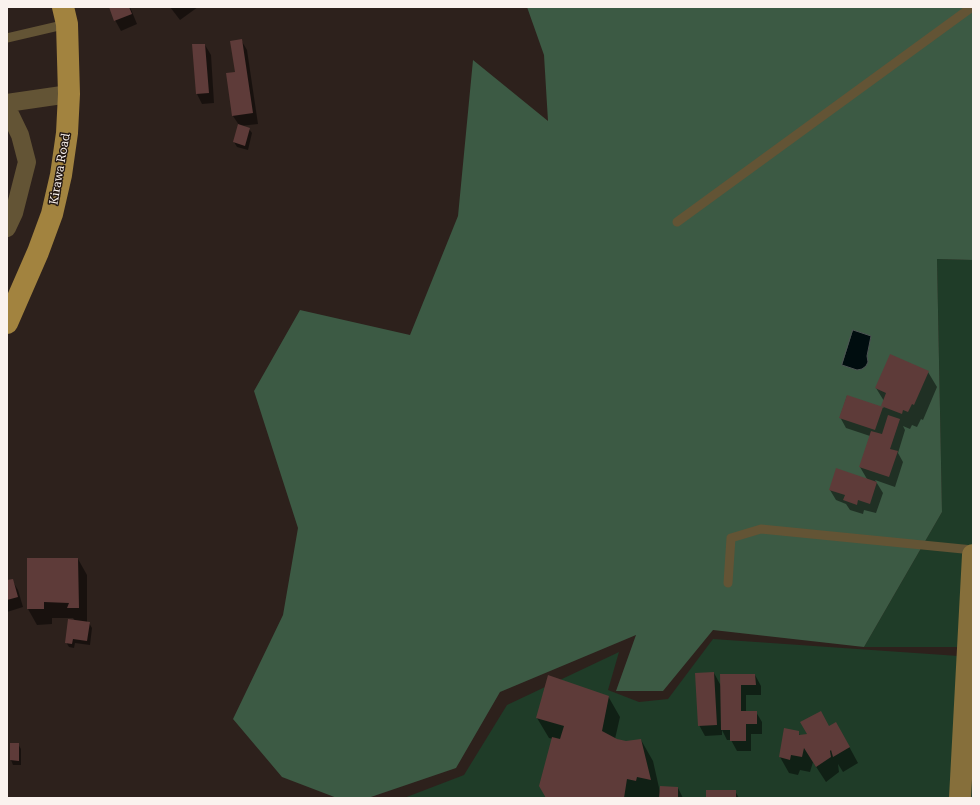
<!DOCTYPE html>
<style>
body{margin:0}
#map{position:relative;width:980px;height:805px;overflow:hidden;background:#2d211c;font-family:"Roboto Serif",serif}
canvas{display:block}
.frame{position:absolute;inset:0;border:8px solid #faf2ee;pointer-events:none}
</style>
<div id="map">
<canvas width="980" height="805"></canvas>
<div class="frame"></div>
</div>
<script>
const ctx = document.querySelector('canvas').getContext('2d');
ctx.lineJoin = 'round';
function paint(path, color) { ctx.fillStyle = color; ctx.fill(path, 'evenodd'); }
function strokePath(path, color, width, dash) { ctx.strokeStyle = color; ctx.lineWidth = width; ctx.lineCap = dash ? 'butt' : 'round'; ctx.setLineDash(dash || []); ctx.stroke(path); }
function write(font, color, halo, rows, align = 'center') {
  ctx.font = font + ' "Roboto Serif",serif'; ctx.lineWidth = 3; ctx.setLineDash([]); ctx.textBaseline = 'middle'; ctx.strokeStyle = halo; ctx.fillStyle = color; for (const [text, x, y, turn = 0] of rows) {
    ctx.save(); ctx.translate(x, y); ctx.rotate((+turn || 0) * Math.PI / 180); ctx.textAlign = isNaN(turn) ? turn : align; if (halo) ctx.strokeText(text, 0, 0); ctx.fillText(text, 0, 0); ctx.restore();
  }
}
const green = new Path2D(`
 M937,259L973,260V647H864L942,512Z
 M713,639L973,657V798H404L464,775L507,705L619,652L608,690L639,702L668,699Z`);
const forest = new Path2D(`
 M527,7H973V260L937,259L942,512L864,647L713,630L663,691H616L636,635L500,692L456,768L368,798H337L282,777L233,719L283,615L298,528L254,391L300,310L410,335L458,216L473,60L548,121L544,55Z`);
const water = new Path2D(`
 M853,330L871,336L867,356L868,362L866,366L862,369L857,370L842,365Z`);
const shadow = new Path2D(`
 M110,7H130L137,24L121,31L115,20Z
 M170,7H198L180,20Z
 M241,40L247,50L258,124L240,126L249,129L252,133L248,150L237,147L234,142L239,125L233,116L227,74L236,73Z
 M205,45L211,55L214,103L202,104L197,94Z
 M928,372L937,387L923,420L921,419L917,427L912,425L910,429L903,426L905,430L898,453L903,462L895,487L875,480L883,493L876,513L864,510L863,514L850,510L846,504L836,500L830,490L867,479L860,467L870,436L846,428L840,417L847,396L884,408L882,405L884,401L876,388Z
 M28,559H78L87,575V623H89L92,628L90,645L75,643L74,648L69,647L66,642L75,621L73,618H52V624L37,625L28,609Z
 M12,580L18,590L23,607L7,612V581Z
 M714,673L721,686L755,675L761,686V695H746V712H756L762,722V734H751V751H737L731,740H727L722,730V735L705,736L699,725Z
 M608,696L620,717L615,739L626,742L641,740L653,761L660,792L678,788L683,798H655L648,797V798H547L553,739L549,738L537,718Z
 M829,727L845,739L858,763L843,772L838,764L839,772L826,782L813,762L810,772L800,770L798,775L789,773L780,757L798,732L800,736L809,735Z
 M11,744H18L21,749V765H13L11,760Z
 M735,791L739,798H707Z`);
const building = new Path2D(`
 M109,7H129L132,14L114,21Z
 M242,39L253,113L232,116L226,73L235,72L230,41Z
 M192,44H205L209,93L196,94Z
 M238,124L250,128L245,146L233,142Z
 M890,354L929,371L914,405L912,404L908,412L903,410L902,414L881,406L886,393L875,388Z
 M847,395L883,407L875,430L839,418Z
 M888,415L900,419L890,449L898,451L889,477L859,467L871,431L882,434Z
 M836,468L877,482L870,504L858,500L857,505L843,500L845,495L829,490Z
 M27,558H78L79,608H67L69,603L44,602V609H27Z
 M13,579L18,597L7,600V580Z
 M68,619L90,622L87,641L73,639L72,644L65,643Z
 M714,672L717,725L698,726L695,673Z
 M720,674H755L756,685H741V711H757V724H746V741H730V730H721Z
 M548,675L609,696L602,731L617,739L626,741L641,739L651,780L637,777L636,781L627,779L624,798H546L539,786L552,737L560,739L564,726L536,718Z
 M821,711L829,726L836,722L850,747L833,757L831,750L830,751L831,757L816,767L804,748L802,757L791,755L790,760L779,757L784,728L799,731V735L807,734L800,722Z
 M10,743H19V761L10,760Z
 M660,786L678,787V798H659Z
 M706,790H736V798H706Z`);
const lane = new Path2D(`
 M7,38L67,24
 M677,222L972,7
 M728,583L731,538L761,529L973,550`);
const street = new Path2D(`
 M7,103L69,94
 M7,108L20,135L27,162L14,213L7,228`);
const secondary = new Path2D(`
 M960,798L973,555`);
const primary = new Path2D(`
 M7,323L38,252L52,214L61,175L67,133L69,94L67,24L63,7`);
const streetNames = [
 ["Kirawa Road",60,169,-80]
];
paint(green, '#1f3c28');
paint(forest, '#3c5a44');
paint(water, '#000d0f');
strokePath(water, '#4b5252', 1);
paint(shadow, '#0007');
paint(building, '#5e3b39');
strokePath(lane, '#635435', 9);
strokePath(street, '#635435', 18);
strokePath(secondary, '#866f3b', 22);
strokePath(primary, '#a2833f', 22);
write('12px', '#faf2ee', '#231813', streetNames);
</script>
